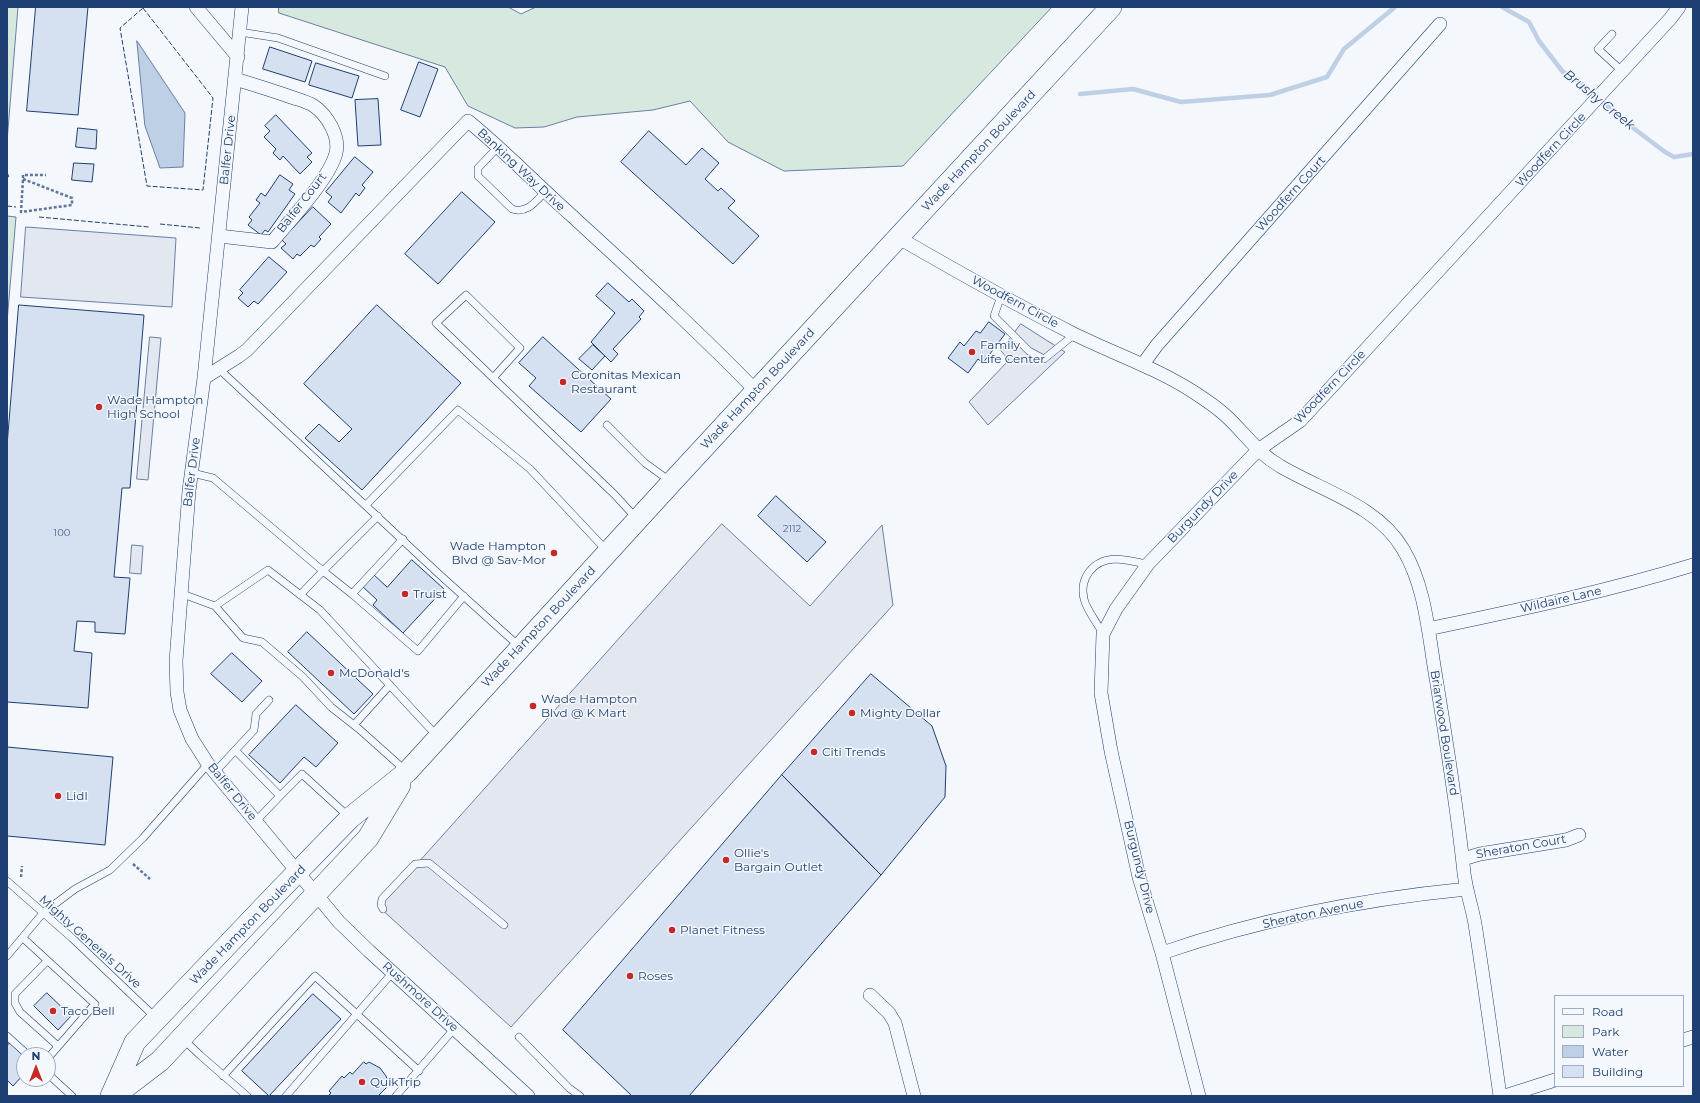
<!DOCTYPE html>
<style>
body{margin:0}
#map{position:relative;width:1700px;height:1103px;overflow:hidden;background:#f4f7fb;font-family:Montserrat,sans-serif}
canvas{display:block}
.frame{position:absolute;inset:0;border:8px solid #1d3f73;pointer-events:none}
.legend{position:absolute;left:1554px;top:995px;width:130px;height:92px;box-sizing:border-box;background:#f4f7fb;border:1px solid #9eadc5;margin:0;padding:5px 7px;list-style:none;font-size:12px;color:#1d3f73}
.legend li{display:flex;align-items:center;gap:8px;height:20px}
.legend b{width:20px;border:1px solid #9eadc5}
.north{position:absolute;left:16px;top:1047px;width:40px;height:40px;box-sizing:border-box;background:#f4f7fb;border:1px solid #9eadc5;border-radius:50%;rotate:0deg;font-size:11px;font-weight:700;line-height:16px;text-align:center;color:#1d3f73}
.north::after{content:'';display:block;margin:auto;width:14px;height:18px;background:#c62828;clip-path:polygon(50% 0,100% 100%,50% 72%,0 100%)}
</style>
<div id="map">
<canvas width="1700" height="1103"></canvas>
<div class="frame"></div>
<ul class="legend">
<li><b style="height:5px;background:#f4f7fb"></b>Road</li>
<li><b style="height:11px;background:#d7e8df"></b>Park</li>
<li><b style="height:11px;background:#bed0e5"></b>Water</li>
<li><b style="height:11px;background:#d5e0f0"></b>Building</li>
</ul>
<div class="north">N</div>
</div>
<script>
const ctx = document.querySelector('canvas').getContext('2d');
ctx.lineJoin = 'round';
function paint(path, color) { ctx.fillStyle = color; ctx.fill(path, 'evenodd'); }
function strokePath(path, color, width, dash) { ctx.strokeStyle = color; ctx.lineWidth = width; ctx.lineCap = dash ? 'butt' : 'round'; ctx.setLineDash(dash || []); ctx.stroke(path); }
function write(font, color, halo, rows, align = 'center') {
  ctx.font = font + ' Montserrat,sans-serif'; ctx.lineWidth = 3; ctx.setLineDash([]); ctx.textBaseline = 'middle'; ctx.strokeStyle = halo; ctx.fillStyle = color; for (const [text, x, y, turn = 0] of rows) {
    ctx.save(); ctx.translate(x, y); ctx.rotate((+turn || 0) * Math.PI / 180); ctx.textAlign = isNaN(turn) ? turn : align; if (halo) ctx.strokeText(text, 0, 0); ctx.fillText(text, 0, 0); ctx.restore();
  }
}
const green = new Path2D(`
 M7,7H18L7,142Z
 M279,7H508L521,14L536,7H1052L903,166L784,171L728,142L690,101L653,110L577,117L544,127L515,128L468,106L445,67L279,13Z
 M7,216L16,217L7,322Z`);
const parking = new Path2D(`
 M26,227L176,238L172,307L21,297Z
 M1021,324L1065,352L988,425L969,402L1009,360L1001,351Z
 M150,337L161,338L148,480L137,479Z
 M722,524L810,606L882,525L893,605L511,1027L379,907Z
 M132,545L143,546L141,574L130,573Z`);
const water = new Path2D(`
 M137,41L185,113L183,167L160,168L145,126Z`);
const stream = new Path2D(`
 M1502,7L1529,22L1539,41L1563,72L1580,82L1587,90L1606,105L1624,121L1665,152L1674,157L1693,154
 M1080,94L1133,89L1181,102L1270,95L1327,77L1344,49L1395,7`);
const building = new Path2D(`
 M36,7H88L78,115L27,111Z
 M270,47L312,61L305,82L263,69Z
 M419,62L438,69L420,117L401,110Z
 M316,63L359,76L352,98L309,85Z
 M378,99L381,145L358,146L355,100Z
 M276,115L312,153L307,157L312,162L300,174L283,156L280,160L273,153L276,149L264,137L270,131L265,126Z
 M78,128L97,130L96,149L76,147Z
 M649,131L686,165L702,148L719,163L705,179L718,191L721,188L735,201L728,208L759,236L733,264L621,162Z
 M355,157L373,172L362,185L365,188L359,196L356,193L341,213L328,202L332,197L326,192Z
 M74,163L94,164L92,182L72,180Z
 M280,175L293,184L289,190L295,194L268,232L265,230L261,235L248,225L252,220L249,217L260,203L256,200L261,193L265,196Z
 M462,192L495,222L438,284L405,254Z
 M313,207L331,224L319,237L321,239L314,247L311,245L300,256L297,254L293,259L281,248L286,244L282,240Z
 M269,257L287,272L258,304L254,301L248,307L238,298L243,293L240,290Z
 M608,283L629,302L632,299L644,311L639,317L641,319L613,349L618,354L611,362L591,342L615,313L596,296Z
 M19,305L144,315L130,488H122L114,577L130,578L125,634L95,632V622L77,621L74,651L92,653L88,708L7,702V446Z
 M377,305L461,383L362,490L305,438L319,424L339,442L352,429L304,384Z
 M989,322L1005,334L983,363L978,359L968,373L948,358L960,342L964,346L976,331L980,333Z
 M543,337L611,399L581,432L529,386L536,378L519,363Z
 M593,345L605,356L592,370L579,359Z
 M776,496L826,542L807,562L758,516Z
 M412,560L444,589L403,633L373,605L377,600L362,586L373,574L387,587Z
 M307,632L373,694L354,714L288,652Z
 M232,653L262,681L242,702L211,674Z
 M871,674L932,726L946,766L945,797L881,875L782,775Z
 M296,705L338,743L316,767L304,757L280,783L249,755Z
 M7,747L113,757L105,845L7,836Z
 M782,775L881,875L689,1096H632L563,1030Z
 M47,993L71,1016L58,1030L34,1006Z
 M313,994L341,1019L269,1096L242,1071Z
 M10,1043L24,1056L22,1062L24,1064V1074L13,1086L7,1080V1046Z
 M364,1062L366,1064L369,1062L380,1068L386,1076L389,1085L378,1096H328L331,1093L329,1091L342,1076L344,1078L350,1072L352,1074Z`);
const path = new Path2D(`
 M23,179L72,198V205L21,212L23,179V175H46
 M133,864L150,879
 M21,877L22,866`);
const service = new Path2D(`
 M240,32L278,38L385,76
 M1612,34L1598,49L1623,72
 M498,147L478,168V176L512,209C527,214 535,202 545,192
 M1001,296L994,316L1029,351L1044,359L1075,334
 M219,369L440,575L520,647
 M493,378L520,348L466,295L436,323L615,495L636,518
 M607,425L645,463L670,481
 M192,473L213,478L323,571L378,516
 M366,505L458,410L530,469L607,551
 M403,539L352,594L418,651L464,596
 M180,593L215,606L243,638L262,642L303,677L331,707L359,729L406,771
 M300,595L323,571L352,594
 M215,606L268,570L320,610L437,736
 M1103,634C1098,624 1086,609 1084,599C1079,578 1093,560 1115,559C1126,559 1138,563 1148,564
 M354,725L390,685
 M235,750L280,796L256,821
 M215,772L254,730L256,714L269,700
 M280,796L302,774L349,817
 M7,881L72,938L156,1018
 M383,909L381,905L382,899L415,864L429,863L504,925
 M23,938L95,1004L48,1058
 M7,956L43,913L75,889L110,870L143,838L208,764
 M47,961L15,994V1003L20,1012L58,1046
 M7,1036L28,1055
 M519,1037L569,1088L580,1096
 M183,1039L201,1056L247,1096
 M48,1074L72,1096
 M223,1076L315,976L419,1071
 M286,1096L393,972
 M396,1096L454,1029`);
const minor = new Path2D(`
 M196,7L238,57
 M242,7L204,378L189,491L176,661L177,692L180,710L192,739L208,764L339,922L369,951L528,1096
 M219,236L272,242C290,220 329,180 336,153C340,136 327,115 314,106C308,102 300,100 294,98C274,91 255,85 235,79
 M899,238C956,271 1013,303 1072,333C1112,353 1154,367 1192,391C1203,398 1215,406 1225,415C1244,432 1257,453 1280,466C1322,491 1377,505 1403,549C1425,586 1428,630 1435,672C1446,739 1457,805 1464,873C1466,890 1472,907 1475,924C1484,981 1492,1039 1500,1096
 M1143,364L1157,345L1440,24
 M204,378L239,356L247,350L468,121C504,150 536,184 571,215C634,273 697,330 756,391
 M1428,629C1518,610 1605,592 1693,565
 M1463,859L1480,854L1566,840L1579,835
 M1162,953C1260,919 1364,899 1467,889
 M870,995L889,1013L895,1023L914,1096
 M1683,1040L1693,1037
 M1199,1096L1162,953L1139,877L1111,751L1101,693L1103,634L1116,609L1148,564L1258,450L1300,421L1670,19L1679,7
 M1505,1096L1555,1080`);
const primary = new Path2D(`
 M111,1096L135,1042L276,894L350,818L407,772L672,482L1111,7
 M114,1096L160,1061L368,838L400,785`);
const hedge = new Path2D(`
 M7,176L12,175`);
const fence = new Path2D(`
 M143,8L213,98L203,190L147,186L120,28Z
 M7,206L16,207
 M39,217L149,227
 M160,224L200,228`);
const markers = [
 [972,352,4,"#c62828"],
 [563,382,4,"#c62828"],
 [99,407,4,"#c62828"],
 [554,553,4,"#c62828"],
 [405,594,4,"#c62828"],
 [331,673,4,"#c62828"],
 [533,706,4,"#c62828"],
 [852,713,4,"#c62828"],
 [814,752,4,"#c62828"],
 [58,796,4,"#c62828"],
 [726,860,4,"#c62828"],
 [672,930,4,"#c62828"],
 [630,976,4,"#c62828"],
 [53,1011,4,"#c62828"],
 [362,1082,4,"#c62828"]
];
const numberNames = [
 ["2112",792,529],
 ["100",62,533]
];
const streetNames = [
 ["Balfer Drive",228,150,-84],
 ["Woodfern Circle",1551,150,-47],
 ["Wade Hampton Boulevard",979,151,-47],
 ["Banking Way Drive",521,170,43],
 ["Woodfern Court",1291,194,-48],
 ["Balfer Court",302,203,-52],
 ["Woodfern Circle",1015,302,28],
 ["Woodfern Circle",1330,387,-46],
 ["Wade Hampton Boulevard",758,389,-47],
 ["Balfer Drive",192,472,-83],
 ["Burgundy Drive",1203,507,-46],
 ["Wildaire Lane",1561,600,-13],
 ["Wade Hampton Boulevard",539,627,-47],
 ["Briarwood Boulevard",1444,733,81],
 ["Balfer Drive",232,792,51],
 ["Sheraton Court",1521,847,-10],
 ["Burgundy Drive",1139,867,76],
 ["Sheraton Avenue",1313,914,-12],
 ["Wade Hampton Boulevard",248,925,-46],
 ["Mighty Generals Drive",90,942,42],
 ["Rushmore Drive",420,997,42]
];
const poiNames = [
 ["Family",980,345],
 ["Life Center",980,359],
 ["Coronitas Mexican",571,375],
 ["Restaurant",571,389],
 ["Wade Hampton",107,400],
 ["High School",107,414],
 ["Wade Hampton",546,546,"right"],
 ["Blvd @ Sav-Mor",546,560,"right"],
 ["Truist",413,594],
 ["McDonald's",339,673],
 ["Wade Hampton",541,699],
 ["Blvd @ K Mart",541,713],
 ["Mighty Dollar",860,713],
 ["Citi Trends",822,752],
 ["Lidl",66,796],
 ["Ollie's",734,853],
 ["Bargain Outlet",734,867],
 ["Planet Fitness",680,930],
 ["Roses",638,976],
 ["Taco Bell",61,1011],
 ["QuikTrip",370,1082]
];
const waterNames = [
 ["Brushy Creek",1599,100,39]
];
paint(green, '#d7e8df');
strokePath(green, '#687fa3', 1);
paint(parking, '#e3e8f0');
strokePath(parking, '#687fa3', 1);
paint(water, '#bed0e5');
strokePath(water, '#687fa3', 1);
strokePath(stream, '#bed0e5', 4.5);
paint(building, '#d5e0f0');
strokePath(building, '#1d3f73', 1);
strokePath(service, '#1d3f73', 8);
strokePath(minor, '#1d3f73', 14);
strokePath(primary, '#1d3f73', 22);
strokePath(path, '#5e769c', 2.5, [3, 2]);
strokePath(service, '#f4f7fb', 7);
strokePath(minor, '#f4f7fb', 13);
strokePath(primary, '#f4f7fb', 21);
strokePath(hedge, '#2c6c60', 3, [2, 3]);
strokePath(fence, '#1d3f73', 1, [5, 2]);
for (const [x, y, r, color] of markers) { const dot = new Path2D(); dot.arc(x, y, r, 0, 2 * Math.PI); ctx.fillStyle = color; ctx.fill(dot); strokePath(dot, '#f4f7fb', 1.5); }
write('10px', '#4b6792', null, numberNames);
write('12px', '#1d3f73', '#f4f7fb', streetNames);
write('12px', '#1d3f73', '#f4f7fb', poiNames, 'left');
write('italic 13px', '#1d3f73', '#f4f7fb', waterNames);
</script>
